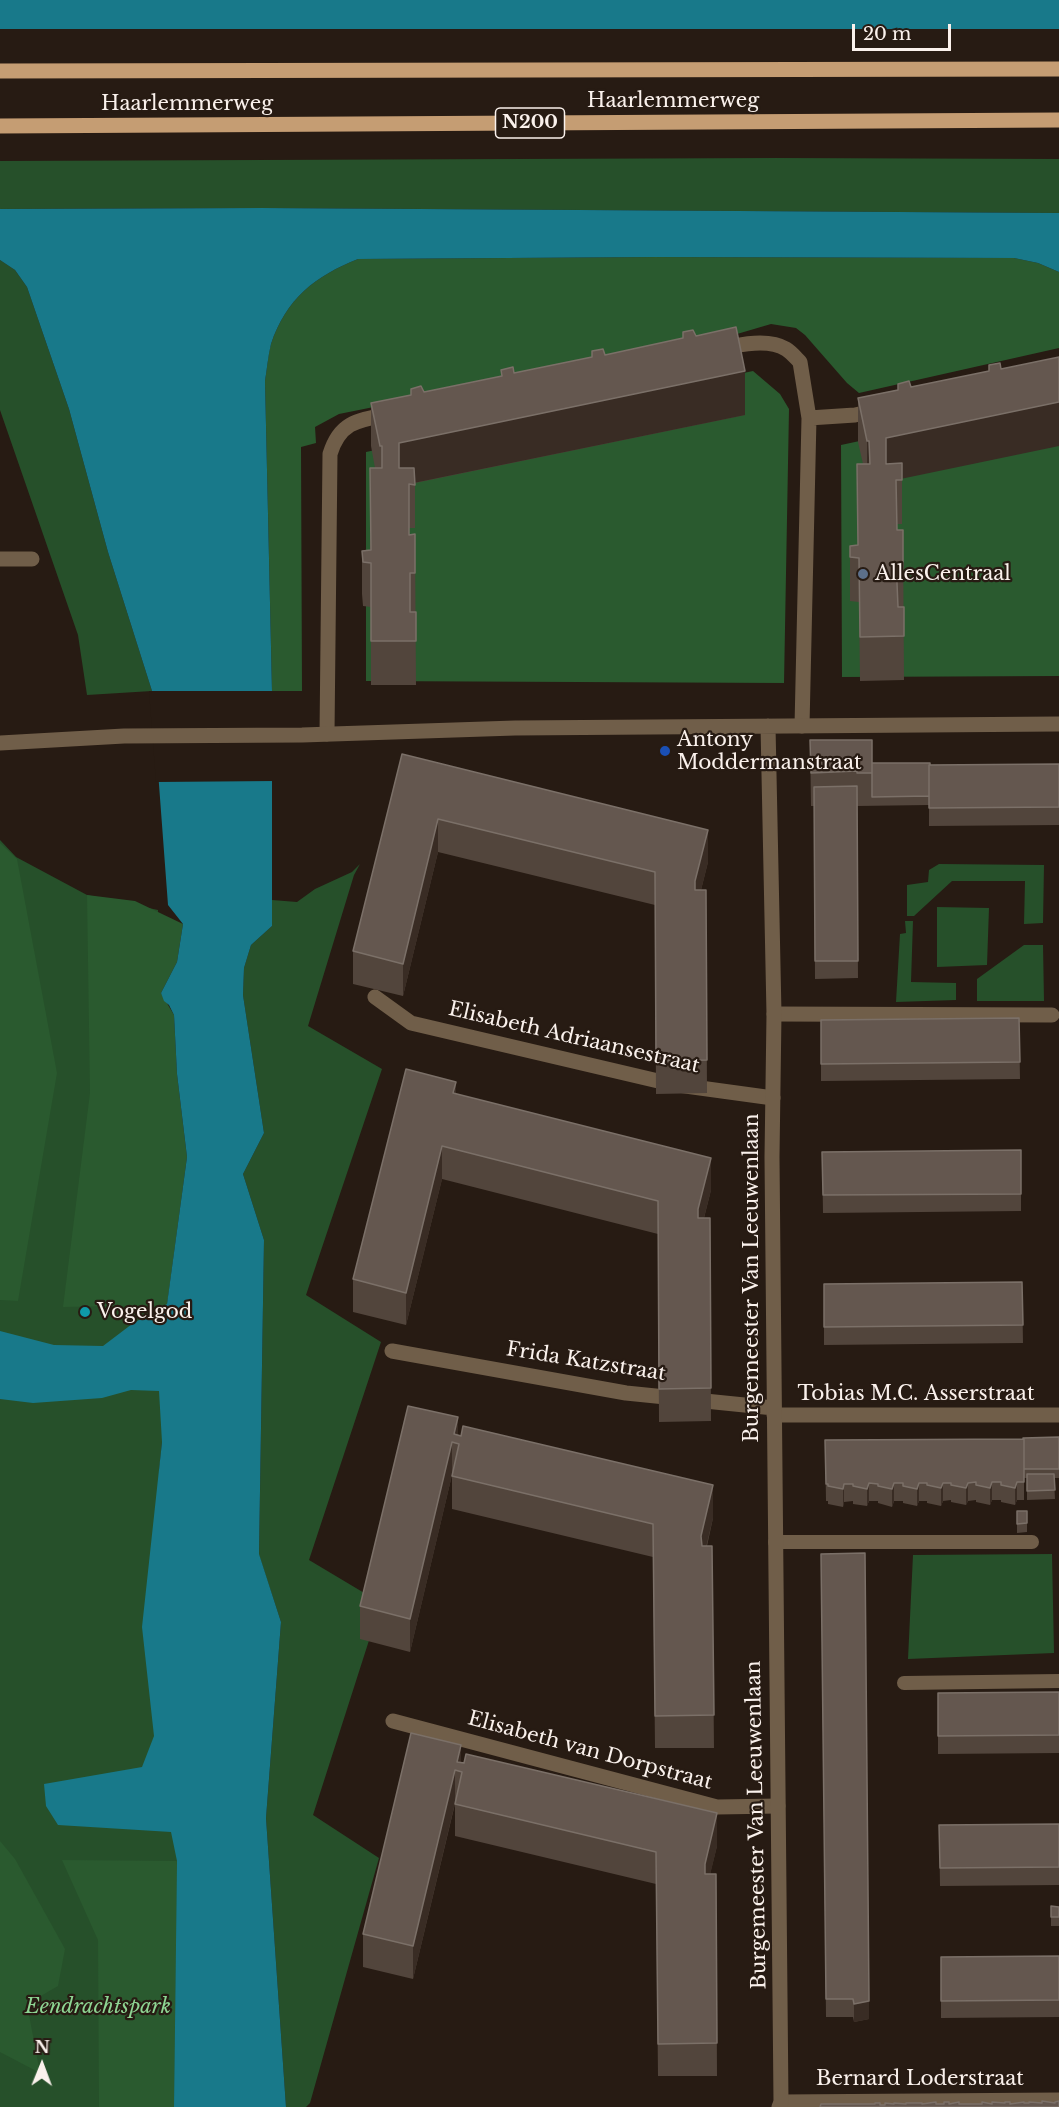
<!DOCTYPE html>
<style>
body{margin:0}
#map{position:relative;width:1059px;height:2107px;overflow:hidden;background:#271b13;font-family:"Libre Baskerville",serif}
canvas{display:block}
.north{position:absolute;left:12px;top:2035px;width:60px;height:60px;-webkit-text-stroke:4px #271b13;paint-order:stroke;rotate:1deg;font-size:16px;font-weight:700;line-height:24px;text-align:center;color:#faf1ec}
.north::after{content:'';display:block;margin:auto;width:21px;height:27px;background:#faf1ec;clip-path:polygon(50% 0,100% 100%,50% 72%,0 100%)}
.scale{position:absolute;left:852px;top:24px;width:99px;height:27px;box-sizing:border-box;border:3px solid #faf1ec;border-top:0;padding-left:8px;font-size:18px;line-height:21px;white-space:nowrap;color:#faf1ec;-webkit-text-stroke:4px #271b13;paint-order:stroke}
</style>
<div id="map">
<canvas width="1059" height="2107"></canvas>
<div class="north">N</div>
<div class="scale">20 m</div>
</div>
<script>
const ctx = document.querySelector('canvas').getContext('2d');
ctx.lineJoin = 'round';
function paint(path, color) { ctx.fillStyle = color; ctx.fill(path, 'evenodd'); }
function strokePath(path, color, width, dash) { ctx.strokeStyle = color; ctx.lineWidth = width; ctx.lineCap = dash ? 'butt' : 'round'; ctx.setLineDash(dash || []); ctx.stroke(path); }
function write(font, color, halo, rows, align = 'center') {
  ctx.font = font + ' "Libre Baskerville",serif'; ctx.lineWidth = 4.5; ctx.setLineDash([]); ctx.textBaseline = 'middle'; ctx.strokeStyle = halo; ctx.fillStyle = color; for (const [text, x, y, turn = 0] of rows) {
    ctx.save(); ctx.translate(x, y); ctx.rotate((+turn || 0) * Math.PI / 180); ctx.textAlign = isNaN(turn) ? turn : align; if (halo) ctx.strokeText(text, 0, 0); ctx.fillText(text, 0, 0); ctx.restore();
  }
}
const green = new Path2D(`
 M776,158L1059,159V213L262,208L0,209V161Z
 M0,260L15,270L27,287L69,409L108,552L152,691L87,695L78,635L0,410Z
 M0,840L16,857L87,895L158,910L156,1304L167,1305L162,1442L159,1472L204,2107H0Z
 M360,864L354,875L308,1026L382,1069L306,1295L381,1342L309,1560L381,1603L313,1815L379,1858L310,2103L306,2107H286L266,1818L281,1622L259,1555L264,1240L243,1174L264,1133L243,995L244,968L251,945L272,926V900L297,902L315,889L352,872Z
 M939,864L1044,865L1043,923L1024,924L1025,881H952L914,916H907V885L928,882L929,870Z
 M937,907L989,908L987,965L937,967Z
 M905,921H913L911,982L956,983V1000L896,1002L900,934L906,933Z
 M1024,945H1043L1044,1001H977V979Z
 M1052,1554L1054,1653L908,1659L913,1555Z`);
const forest = new Path2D(`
 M656,257L1014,258L1038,263L1059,272V348L859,393L847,383L805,335L796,328L771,324L737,334L339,414L315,427L316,443L301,447L302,691H272L265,381C267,369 268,355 271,344C286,299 315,276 358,259Z
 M753,371L780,394L789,409L784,683L366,681V452Z
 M1059,398V676L842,677L841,445Z
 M0,843L17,859L57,1073L18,1301L0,1300Z
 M87,895L135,901L183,924L177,962L161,993L174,1015L177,1074L187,1157L167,1305L63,1307L90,1093Z
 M0,1841L15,1859L65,1949L58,1986L27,2004L40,2073L0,2052Z
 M62,1860L177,1861L174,2107H99L98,1940Z`);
const water = new Path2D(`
 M0,0H1059V29H0Z
 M262,208L1059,213V272L1038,263L1014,258L656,257L358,259C315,276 286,299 271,344C268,356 267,369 265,381L272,691V926L251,945L244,968L243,995L264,1133L243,1174L264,1240L259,1554L281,1622L266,1818L286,2107H174L177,1861L171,1832L58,1825L46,1806L44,1784L142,1767L154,1736L142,1627L162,1442L159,1391L131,1390L102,1398L33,1403L0,1399V1331L54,1345L103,1346L132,1324L167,1304L187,1157L177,1074L174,1015L169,1005L164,1001L161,993L177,962L183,924L168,905L152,691L108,552L69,409L27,287L15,270L0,260V209Z`);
const pier = new Path2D(`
 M149,691H275V781L156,782Z`);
const service = new Path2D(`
 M775,1542H1032
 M904,1683L1059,1681`);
const minor = new Path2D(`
 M719,349C738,345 768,338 786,349C791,352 796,358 800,362L809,418L855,415L877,410
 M0,559H32
 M802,726L809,418
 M327,734L330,454C340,421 359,420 390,414
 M375,997L411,1023L671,1084L773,1098
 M774,1014L1052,1015
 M392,1351L626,1393L774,1408
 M774,1415H1059
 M393,1721L717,1807L778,1806
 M781,2102L1059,2100`);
const tertiary = new Path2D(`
 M768,726L774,1014L772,1157L781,2102L779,2107
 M0,743L124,736L302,735L515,728L1059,724`);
const primary = new Path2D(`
 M0,71L1059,69
 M0,126L1059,120`);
const wall = new Path2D(`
 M696,336L745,415L415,483V528H409V535L415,534L416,685H371V607L363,606L362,594V551L370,550L375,468L371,446V403Z
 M1000,363L902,478V524H897V530H903L904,680L860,681L859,602L850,601V546L858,545L857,464H863L858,442V398L989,371Z
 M810,740L872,763L930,765L1059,764V825L929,826V804V805L857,806L858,978L815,979L814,806H811Z
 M402,754L708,862L701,890H706L707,1093L656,1094L655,905L438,852L403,996L353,984V951Z
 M1019,1018L1020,1079L821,1081V1020Z
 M456,1094L711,1190L704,1218H710L711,1421L659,1422L658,1234L442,1179L406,1325L353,1312V1279Z
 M1021,1150V1211L823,1213L822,1152Z
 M1022,1282L1023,1343L824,1345V1284Z
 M408,1406L458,1435L713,1518L707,1546H712L714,1748H655L653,1557L452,1509V1475L410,1652L360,1639V1606Z
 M1059,1437V1478H1054L1055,1499L1027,1500V1478H1024V1500H1017L1015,1505L1001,1502V1500H992L990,1505L976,1502V1500L968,1501L966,1505L951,1502V1500L943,1501L941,1506L927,1503V1501H919L917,1506L903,1503V1501H894L892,1507L878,1503V1501H869L867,1506L853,1504V1501L844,1502L843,1507L828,1504V1501H826L825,1440L1023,1439Z
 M1017,1511H1027V1532L1017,1533Z
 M821,1554L869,2019L854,2022L853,2017H826Z
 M1059,1692V1753L938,1754V1693Z
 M411,1733L461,1763L717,1846L710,1874H716L717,2076H658L656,1884L455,1836V1804L413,1979L363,1967V1934Z
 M1059,1824V1885L940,1886L939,1825Z
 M1051,1906L1059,1907V1926H1051Z
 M1059,1956V2017L941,2018V1957Z`);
const shadedWall = new Path2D(`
 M745,371V415L399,486V443Z
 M1059,402V446L886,482V438Z
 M867,441H869V485H867Z
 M438,819V852L403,996V964Z
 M708,830V862L695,914V881Z
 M456,1082V1114L453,1093Z
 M442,1146V1179L406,1325V1293Z
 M711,1158V1190L698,1241V1209Z
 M458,1417V1444L454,1434Z
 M452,1442V1475L410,1652V1619Z
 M992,1482V1500L990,1505V1488Z
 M1017,1482V1500L1015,1505V1488Z
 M869,1483V1501L867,1506V1489Z
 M894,1483V1501L892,1507V1489Z
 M919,1483V1501L917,1506V1489Z
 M943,1483V1501L941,1506V1488Z
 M968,1483V1501L966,1505V1488Z
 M844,1484V1502L843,1507V1489Z
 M713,1485V1518L701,1568V1536Z
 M461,1745V1772L457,1762Z
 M455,1770V1803L413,1979V1946Z
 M717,1813V1846L705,1896V1864Z
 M869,2001V2019L854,2022V2004Z`);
const building = new Path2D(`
 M736,327L745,371L399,443V468H414L415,485L409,484V535L415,534V573H410V612H416V641H371V563L363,562L362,551L371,550L370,468H382V446H380L371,403L411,395V389L421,386L424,392L502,376L501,370L513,367L514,373L592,357V351L603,349L605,355L683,338V332L693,330L696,336Z
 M1059,357V402L886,438V464L902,463V480H896L897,530H903V569H897V583L898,607H904V636L860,637L859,558L850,557V546L858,545L857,464H870L869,441H867L858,398L898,390V384L909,381L911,387L989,371V365L1000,363L1001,369Z
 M810,740H872V773H857V771L811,773Z
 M402,754L708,830L695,881V890H706L707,1060L656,1061L655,872L438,819L403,964L353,951Z
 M872,763H930V765H929V796L872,797Z
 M1059,764V807L929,808V765Z
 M857,786L858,961H815L814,787Z
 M1019,1018L1020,1062L821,1064V1020Z
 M406,1069L456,1082L453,1093L711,1158L698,1209V1218H710L711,1388L659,1389L658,1201L442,1146L406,1293L353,1279Z
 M1021,1150V1194L823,1195L822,1152Z
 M1022,1282L1023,1325L824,1327V1284Z
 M408,1406L458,1417L454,1434L461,1436L463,1426L713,1485L701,1536L702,1546H712L714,1715L655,1716L653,1524L452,1476L459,1444L452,1442L410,1619L360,1606Z
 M1059,1437V1469H1024V1439H1023V1438Z
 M1024,1439V1482H1017L1015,1488L1001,1485V1482H992L990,1488L976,1485V1482L968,1483L966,1488L951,1485V1483H943L941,1488L927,1485V1483H919L917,1489L903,1486V1483H894L892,1489L878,1486V1484L869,1483L867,1489L853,1486V1484H844L843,1489L828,1486V1484H826L825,1440Z
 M1027,1474H1054L1055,1490L1027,1491Z
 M1017,1511H1027V1523L1017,1524Z
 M865,1553L869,2001L854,2004L853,1999H826L821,1554Z
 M1059,1692V1735L938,1736V1693Z
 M411,1733L461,1745L457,1762L464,1763L466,1754L717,1813L705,1864V1874H716L717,2043L658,2044L656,1852L455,1804L462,1772L455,1770L413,1946L363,1934Z
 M1059,1824V1867L940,1868L939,1825Z
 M1051,1906L1059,1907V1917H1051Z
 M1059,1956V2000L941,2001V1957Z
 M1042,2101L1055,2103V2102L1059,2101V2107H820L821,2104H875V2103H880V2105H885V2103L894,2104V2103L906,2104V2103H922V2104L936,2102V2104H944V2102H949V2104L959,2102V2104H982V2102L992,2104V2102L1005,2103V2102H1010V2104L1024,2102V2103H1029V2102L1042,2103Z`);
const markers = [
 [863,574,6,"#5c6f8a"],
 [665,751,6,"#1a4fb4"],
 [85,1312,6,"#0f9aa8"]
];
const shields = [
 [530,123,69]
];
const shieldNames = [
 ["N200",530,123]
];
const streetNames = [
 ["Haarlemmerweg",673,101],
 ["Haarlemmerweg",187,104],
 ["Elisabeth Adriaansestraat",574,1038,13],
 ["Burgemeester Van Leeuwenlaan",752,1278,-90],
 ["Frida Katzstraat",586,1362,9],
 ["Tobias M.C. Asserstraat",916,1394],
 ["Elisabeth van Dorpstraat",590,1751,15],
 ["Burgemeester Van Leeuwenlaan",757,1825,-91],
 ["Bernard Loderstraat",920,2079]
];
const poiNames = [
 ["AllesCentraal",875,574],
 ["Antony",677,740],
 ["Moddermanstraat",677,763],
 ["Vogelgod",97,1312]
];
const parkNames = [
 ["Eendrachtspark",98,2007]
];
paint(green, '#26502a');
paint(forest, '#2a5a2f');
paint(water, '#18798a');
paint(pier, '#271b13');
strokePath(service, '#705e49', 14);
strokePath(minor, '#705e49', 15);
strokePath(tertiary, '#705e49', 15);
strokePath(primary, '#c59d73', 15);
paint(wall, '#52453c');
paint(shadedWall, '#392c24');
paint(building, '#64574f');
strokePath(building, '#7b7068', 1.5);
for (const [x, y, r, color] of markers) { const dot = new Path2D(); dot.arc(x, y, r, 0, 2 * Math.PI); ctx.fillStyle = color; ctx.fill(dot); strokePath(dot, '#271b13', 2); }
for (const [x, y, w] of shields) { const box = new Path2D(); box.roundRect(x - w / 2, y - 15, w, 30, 4.5); ctx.fillStyle = '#271b13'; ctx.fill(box); strokePath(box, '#faf1ec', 1.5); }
write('bold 18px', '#faf1ec', null, shieldNames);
write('20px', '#faf1ec', '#271b13', streetNames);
write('20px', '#faf1ec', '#271b13', poiNames, 'left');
write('italic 20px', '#8ed593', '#271b13', parkNames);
</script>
